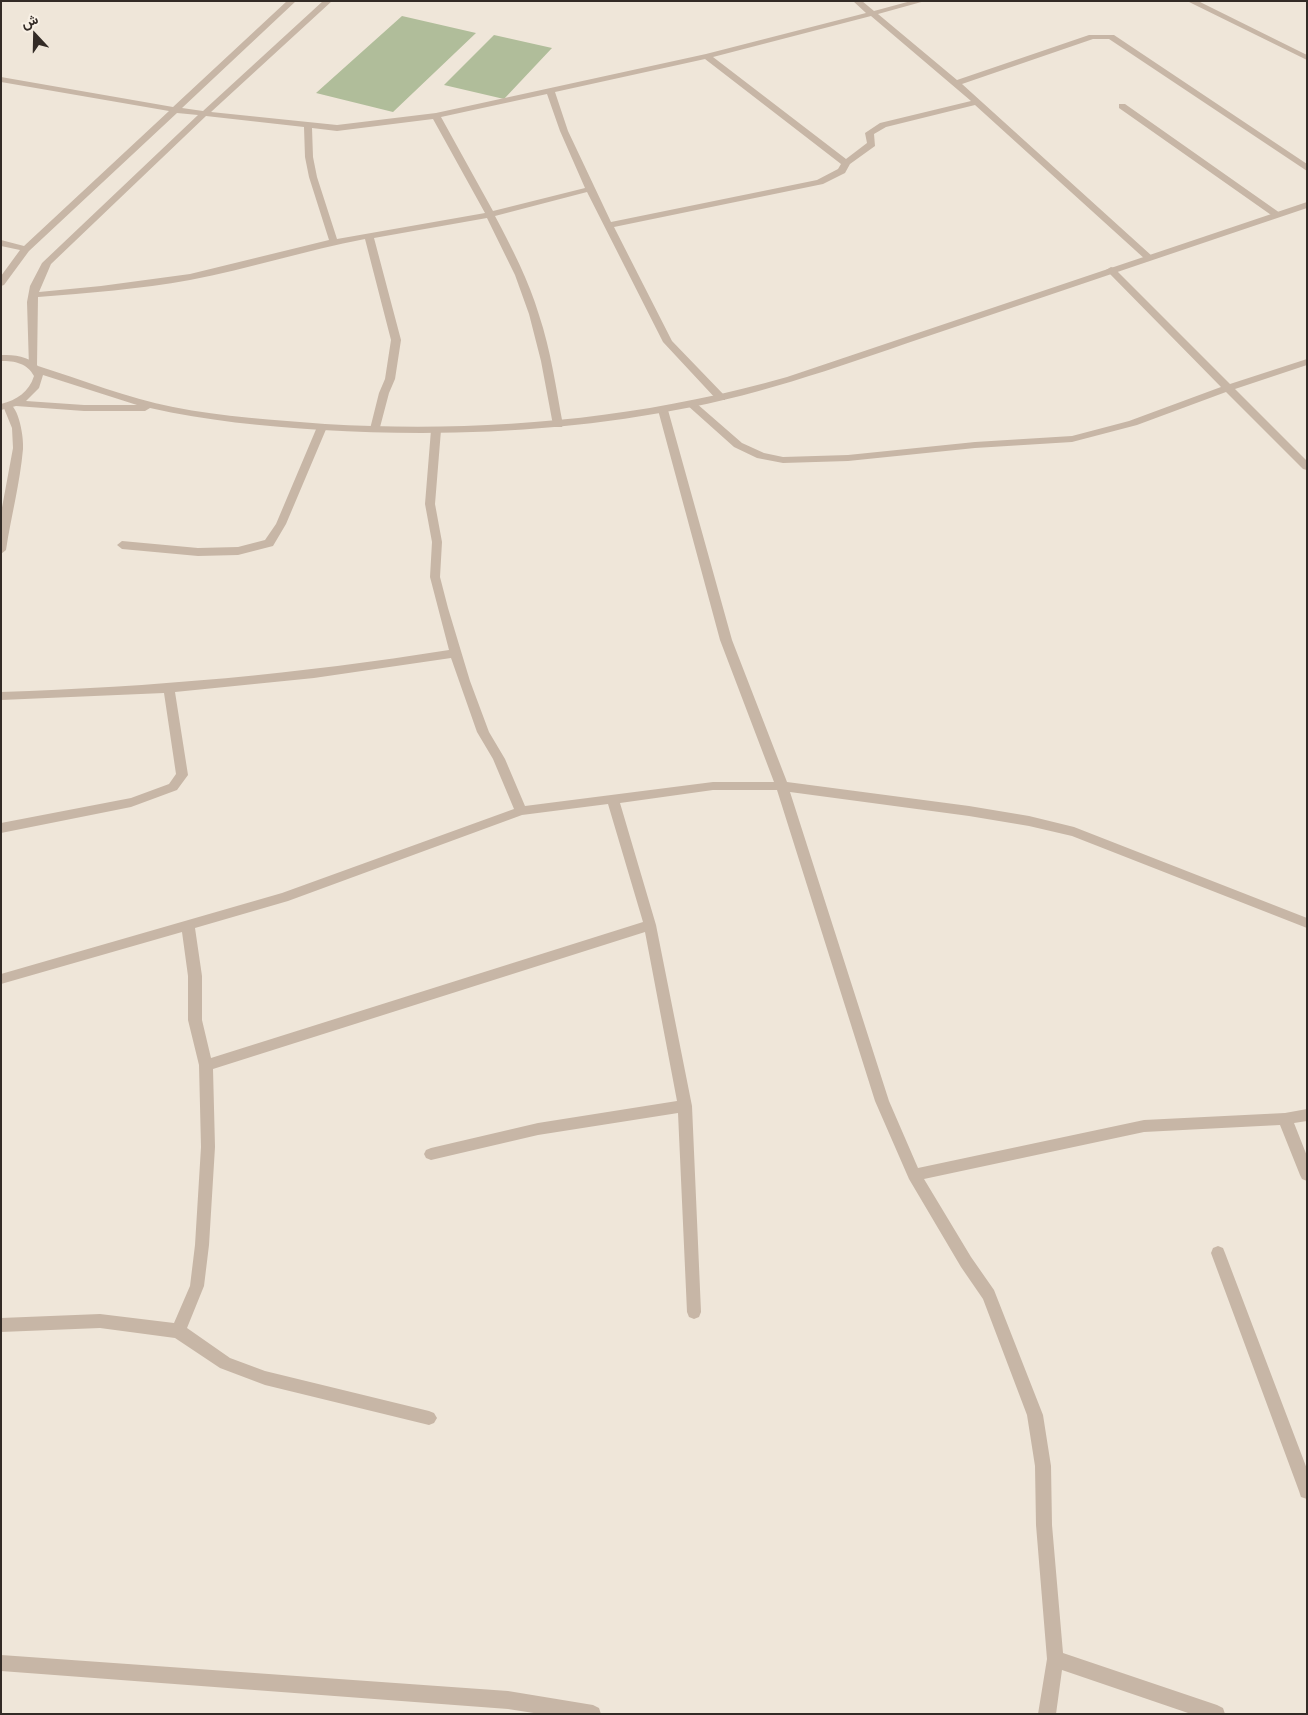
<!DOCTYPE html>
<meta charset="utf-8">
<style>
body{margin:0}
#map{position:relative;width:1308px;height:1715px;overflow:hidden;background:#efe6d9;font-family:"Exo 2",Vazirmatn,sans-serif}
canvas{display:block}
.frame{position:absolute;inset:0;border:2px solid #332b26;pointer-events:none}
.north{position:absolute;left:10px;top:10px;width:50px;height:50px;-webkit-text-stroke:4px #f8f0e5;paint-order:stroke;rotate:339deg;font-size:14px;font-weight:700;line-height:20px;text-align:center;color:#332b26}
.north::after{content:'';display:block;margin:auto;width:18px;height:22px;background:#332b26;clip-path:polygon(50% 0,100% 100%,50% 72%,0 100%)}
</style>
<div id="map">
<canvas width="1308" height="1715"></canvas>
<div class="frame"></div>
<div class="north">ش</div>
</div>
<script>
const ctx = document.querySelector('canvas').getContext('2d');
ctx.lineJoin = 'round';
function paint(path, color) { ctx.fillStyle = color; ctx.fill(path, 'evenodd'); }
const green = new Path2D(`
 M402,16L476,33L393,112L316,93Z
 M494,35L552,48L504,99L444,85Z`);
const minor = new Path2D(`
 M287,1H296L182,108L203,111L323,1H332L211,112L337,125L436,113L706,54L866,13L853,1H862L874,11L911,1H925L878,14L957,80L1089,35H1114L1307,164V171L1109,39H1093L962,84L1152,256V260H1146L975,105L886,127L874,134L875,146L850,164L845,173L823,184L614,227L672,341L725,396V400H717L663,342L587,192L495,216C512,248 529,281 539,315C551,351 556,388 563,425L562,427H554L553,425L541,361L529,314L515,275L487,218L374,238L401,340L395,379L389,393L379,431L375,432L370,429L379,393L385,379L391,340L365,239C306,250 249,269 190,280C140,289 88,293 38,297L37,365L32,368L29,367L27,302L30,286L42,263L198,115L177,113L29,251L4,285L1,286V276L20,250L1,246V240L24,246L169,111L1,82V77L173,107ZM871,16L971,101L880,123L865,133L867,143L846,159L713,57ZM705,59L841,164L838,169L817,180L611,222L568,131L555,92ZM547,94L560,131L585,188L493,211L441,117ZM206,116L304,127L305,157L309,177L329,240L190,274L101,286L39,292L51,264ZM433,119L485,213L337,239L317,177L313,157L312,128L337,131Z
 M1187,1H1198L1307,55V60Z
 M1119,104H1125L1280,213V217H1274L1119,108Z
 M1111,267L1114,268L1230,384L1307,359V365L1235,389L1307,461V470L1303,469L1226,392L1137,425L1072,442L975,448L848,461L783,463L757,458L734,447L687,405L692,402L696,403L742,443L764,453L783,457L848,455L975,442L1072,436L1129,421L1221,387L1108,272L1106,270Z
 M8,403C19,406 24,438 23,449C20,483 11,517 6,550L1,554V513L13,448L12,428L3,406Z
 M663,407L668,410L732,640L787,782L969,806L1029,816L1074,827L1307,918V928L1072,836L1029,826L969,816L790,792L889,1101L918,1168L1144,1120L1285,1113L1307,1109V1121L1294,1123L1307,1156V1181L1302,1179L1300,1175L1280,1125L1144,1132L924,1179L971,1257L994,1290L1043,1415L1051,1466L1052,1525L1063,1653L1217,1705L1223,1708L1225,1714H1191L1062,1670L1056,1714H1038L1047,1659L1036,1525L1035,1466L1027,1415L983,1299L961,1267L909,1179L875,1101L777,790H713L620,803L656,925L692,1106L701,1312L699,1317L694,1319L689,1317L687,1312L678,1113L538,1135L431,1160L426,1158L424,1154L426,1150L431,1148L538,1123L677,1101L645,932L213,1069L215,1147L209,1245L204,1286L187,1328L230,1358L265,1371L429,1411L434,1413L437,1418L434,1423L429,1425L265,1385L220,1368L175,1338L100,1328L1,1332V1318L100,1314L174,1323L190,1286L195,1245L201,1147L199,1065L188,1020V976L182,932L1,984V974L282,893L514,809L493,759L477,732L451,658L314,678L175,692L188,775L177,790L131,807L1,833V823L131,798L169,784L176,774L164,693L1,700V692C152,687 300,674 449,650L430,577L432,542L425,504L431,430L436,427L441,430L435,504L442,542L440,577L448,608L470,681L489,732L505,759L525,806L713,782H774L720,640L658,410ZM608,804L643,922L211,1058L202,1020V976L195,928L288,901L522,815Z
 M322,424L327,427L286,524L273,546L238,555L198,556L122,549L117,545L122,541L198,548L238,547L265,540L276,524L317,427Z
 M1218,1246L1223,1248L1225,1253L1307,1469V1499L1301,1497L1299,1491L1211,1253L1213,1248Z
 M1,1655L508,1691L593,1705L599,1708L601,1714H540L508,1709L1,1671Z`);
const tertiary = new Path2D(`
 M1307,202V208C1189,248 1072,287 955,327C868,356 782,389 692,407C570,432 446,437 322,430C264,426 206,421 150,408L145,411H84L16,406L1,410V404C17,400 29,392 34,376C27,363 15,361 1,361V355C15,355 28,356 38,366C83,380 127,398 173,407C223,417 275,420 325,424C482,433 636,420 787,377ZM43,375L137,405H84L26,401L39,388Z`);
paint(green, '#b0bd9a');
paint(minor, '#c7b6a6');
paint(tertiary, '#c7b6a6');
</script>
